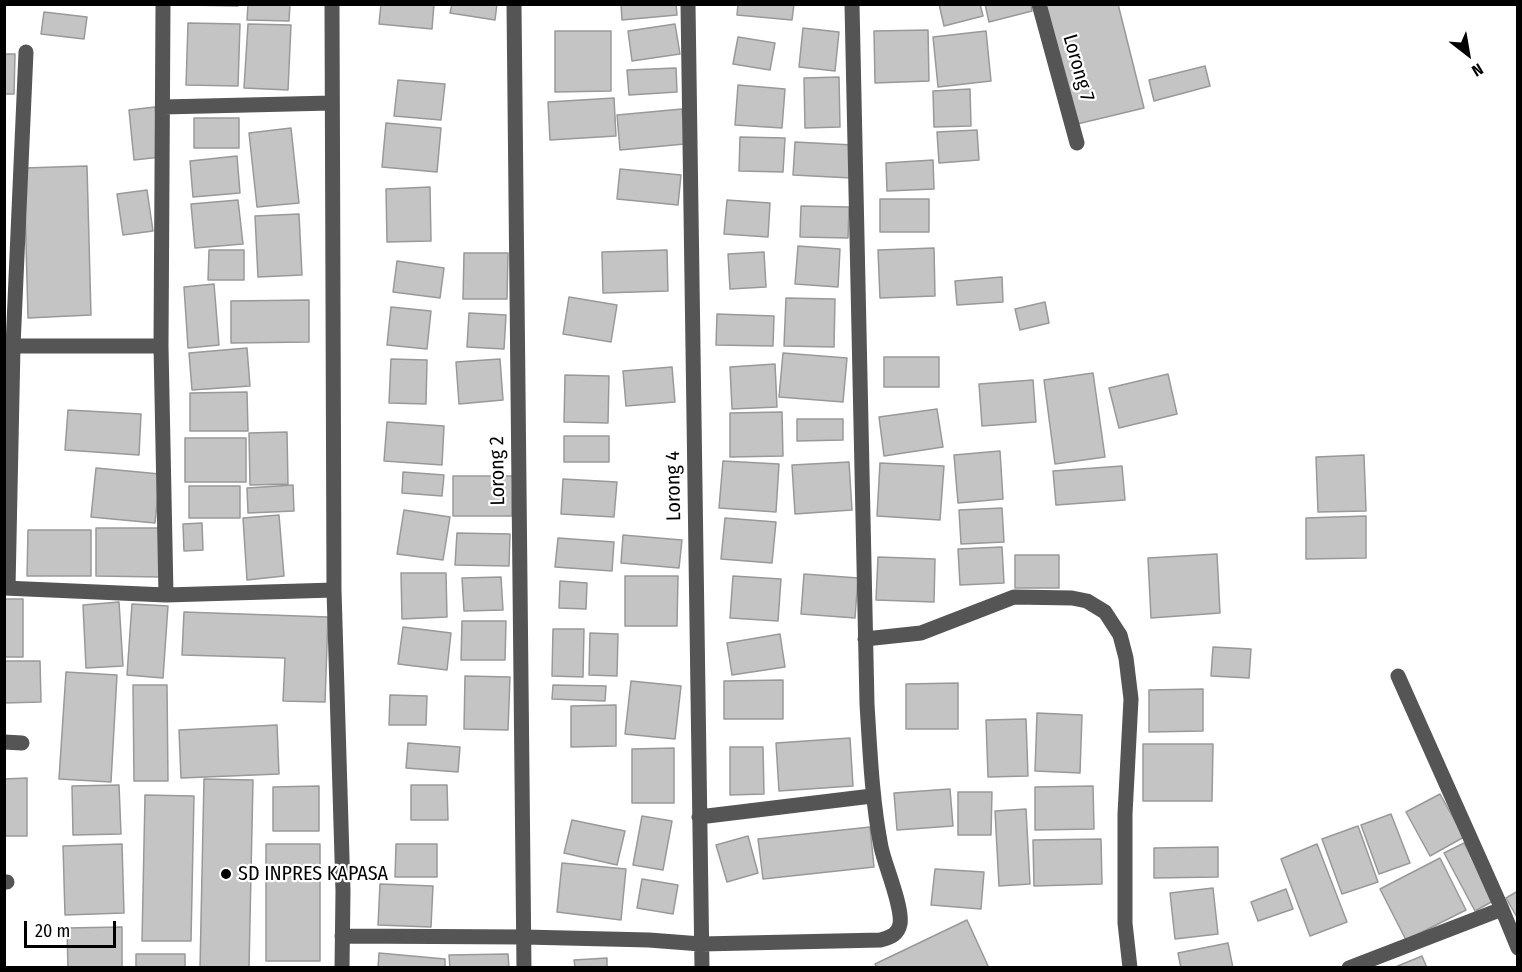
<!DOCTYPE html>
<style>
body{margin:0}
#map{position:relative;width:1522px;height:972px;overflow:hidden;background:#fff;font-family:"Fira Sans Condensed",sans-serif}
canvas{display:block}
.frame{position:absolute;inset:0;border:6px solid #000;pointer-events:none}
.north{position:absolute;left:1438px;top:24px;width:60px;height:60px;-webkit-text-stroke:4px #fff;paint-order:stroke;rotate:149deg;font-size:16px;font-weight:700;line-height:24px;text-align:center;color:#000}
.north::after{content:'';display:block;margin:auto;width:21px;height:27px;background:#000;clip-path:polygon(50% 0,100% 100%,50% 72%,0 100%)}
.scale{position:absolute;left:24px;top:921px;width:92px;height:27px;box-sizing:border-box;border:3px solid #000;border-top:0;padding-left:8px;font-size:18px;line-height:21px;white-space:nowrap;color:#000;-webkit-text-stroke:4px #fff;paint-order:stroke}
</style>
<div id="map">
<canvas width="1522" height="972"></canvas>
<div class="frame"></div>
<div class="north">N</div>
<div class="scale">20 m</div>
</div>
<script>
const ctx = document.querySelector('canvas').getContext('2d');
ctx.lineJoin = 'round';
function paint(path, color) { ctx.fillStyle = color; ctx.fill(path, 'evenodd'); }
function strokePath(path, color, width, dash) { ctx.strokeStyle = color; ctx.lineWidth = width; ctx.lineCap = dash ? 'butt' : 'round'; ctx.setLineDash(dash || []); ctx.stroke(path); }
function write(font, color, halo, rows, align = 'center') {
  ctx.font = font + ' "Fira Sans Condensed",sans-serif'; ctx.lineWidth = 4.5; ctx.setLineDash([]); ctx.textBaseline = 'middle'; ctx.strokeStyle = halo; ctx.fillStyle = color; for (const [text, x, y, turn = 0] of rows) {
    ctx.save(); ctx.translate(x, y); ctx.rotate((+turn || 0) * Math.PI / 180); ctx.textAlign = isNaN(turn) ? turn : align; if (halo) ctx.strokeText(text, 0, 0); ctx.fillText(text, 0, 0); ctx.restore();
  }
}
const building = new Path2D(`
 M186,4H238V6L186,5Z
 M248,4H290L289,21L247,20Z
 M381,4H434L432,29L379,24Z
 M452,4H497L495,20L450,13Z
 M621,4H676L677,15L622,20Z
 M738,4H794L792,20L737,15Z
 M939,4H980L983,16L944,26Z
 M985,4H1031L1032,11L989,22Z
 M1044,4H1118L1144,108L1073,125Z
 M44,12L87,17L84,39L41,34Z
 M188,23L240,24L238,86L186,85Z
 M248,24L291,25L288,90L244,88Z
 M675,24L680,54L632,61L628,31Z
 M803,28L839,32L835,71L799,67Z
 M928,30L929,81L875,83L874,31Z
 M555,31H611V91L555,92Z
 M986,31L991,81L938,87L933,37Z
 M738,37L775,43L770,70L733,64Z
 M4,54H15L14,94H4Z
 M1205,66L1210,86L1154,101L1149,80Z
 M676,68L677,92L629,95L627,70Z
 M839,77L840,127L805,128L804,78Z
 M398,80L445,84L441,120L394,116Z
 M738,85L785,89L782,128L735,125Z
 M970,89L971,126L934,127L933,91Z
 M614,98L616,136L550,140L548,102Z
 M155,107L161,157L134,160L129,110Z
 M682,109L685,144L620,150L617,115Z
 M194,118H239V148H194Z
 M386,123L441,128L437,172L382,167Z
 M291,128L299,203L257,207L249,133Z
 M977,130L979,160L939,163L937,132Z
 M740,137L785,138L783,172L739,171Z
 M795,142L853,145L851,178L793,175Z
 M237,156L240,193L193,197L190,161Z
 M933,160L934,189L887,191L886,163Z
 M87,166L91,315L28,318L24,168Z
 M620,169L681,175L678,205L617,199Z
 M430,187L431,241L387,242L386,189Z
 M147,190L153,231L123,235L117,194Z
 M880,199H929V232H880Z
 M238,200L243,244L195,248L191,204Z
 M727,200L770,203L768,237L724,234Z
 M801,206L849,207L848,238L800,237Z
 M299,214L302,275L258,277L255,216Z
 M798,246L840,249L838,287L795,284Z
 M934,248L935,296L880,298L878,250Z
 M209,250H244V280H208Z
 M667,250L668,291L603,293L602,252Z
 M764,252L766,287L730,289L728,254Z
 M464,253H508L507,299H463Z
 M397,261L444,268L440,298L393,292Z
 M1002,277L1003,302L957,305L955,281Z
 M214,284L219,345L188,348L184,287Z
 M569,297L617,305L611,342L563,334Z
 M786,298L835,299L834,347L784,346Z
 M309,300V342L231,343V301Z
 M1045,302L1049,323L1020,330L1015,309Z
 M391,307L431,311L427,349L387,345Z
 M469,313L506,315L504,349L467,347Z
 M717,314L774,316L773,346L716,345Z
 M247,348L250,386L192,390L189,353Z
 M783,353L847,358L843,402L779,397Z
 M884,357H939V387H884Z
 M391,359L427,360L426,404L389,403Z
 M500,359L503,400L459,404L456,362Z
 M775,364L777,407L732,409L730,367Z
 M672,367L675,402L626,406L623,371Z
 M1093,373L1105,457L1055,464L1044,380Z
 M1168,374L1177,414L1119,428L1109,388Z
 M565,375L609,376L608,423L564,422Z
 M1033,380L1036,422L982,426L979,384Z
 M247,392L248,431H190V393Z
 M937,409L943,447L884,456L879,417Z
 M68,410L141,414L139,455L65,450Z
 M782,412L783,456L730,457V413Z
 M797,419H843V440L797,441Z
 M387,422L444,426L442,465L384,461Z
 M287,432L288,484L250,485L249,433Z
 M564,436H609V462H564Z
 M185,438H246V482H185Z
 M1000,451L1003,499L958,503L954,455Z
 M1364,455L1366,511L1318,512L1316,457Z
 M723,461L779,464L776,512L719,508Z
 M849,462L852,510L795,514L792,465Z
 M880,463L944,466L940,520L877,516Z
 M1122,466L1125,500L1056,505L1053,471Z
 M96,468L160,474L155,523L91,517Z
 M403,472L444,475L442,496L402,493Z
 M453,476H513L512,516H453Z
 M563,479L617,482L614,517L561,514Z
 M293,485L294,511L248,513L247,488Z
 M189,486H240V518H189Z
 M1002,508L1004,542L961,544L959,510Z
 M404,510L450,517L443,560L397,554Z
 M279,515L284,576L247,580L243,518Z
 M1366,516V558L1306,559V518Z
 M725,518L776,522L772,563L721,559Z
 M202,523L203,550L184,551L183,524Z
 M96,528H160V577L96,576Z
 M28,530H91V576H27Z
 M457,533L510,534L509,566L455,565Z
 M623,535L682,540L679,568L621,563Z
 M558,538L614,542L612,571L555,567Z
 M1002,547L1004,583L960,585L958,549Z
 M1217,554L1220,613L1151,618L1148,558Z
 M1015,555H1059V588H1015Z
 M878,557L935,559L934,602L876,600Z
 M401,573H446L447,617L402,619Z
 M804,574L858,578L855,618L801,614Z
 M625,576H678L677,626H625Z
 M733,576L781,579L778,621L730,618Z
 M501,577L503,610L464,611L462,578Z
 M560,581L587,583L586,609L559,608Z
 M4,599H23V657H4Z
 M119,602L123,666L86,668L83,605Z
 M132,604L168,606L163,678L127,675Z
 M184,612L328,617L325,702L283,701L285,658L182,655Z
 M462,621H506L505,660H461Z
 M403,627L451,633L447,670L398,664Z
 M553,629H584L583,677L552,676Z
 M590,633L618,634L617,676L589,675Z
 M780,634L785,667L732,675L727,643Z
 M1213,647L1251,649L1249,678L1211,676Z
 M4,661H40L41,702L4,703Z
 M66,672L117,675L111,782L59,779Z
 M465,676L510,677L508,730L464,729Z
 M783,680V719H724V681Z
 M631,681L681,686L675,739L625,734Z
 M958,683V729H906V684Z
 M133,685H167L168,781H134Z
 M553,685L606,686L605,701L552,699Z
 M1203,689V731L1149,732V690Z
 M390,695L427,696L426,725H389Z
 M616,705V746L571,747V706Z
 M1037,713L1082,715L1080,773L1035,771Z
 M1026,719L1028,776L988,777L986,720Z
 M277,725L279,774L181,778L179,730Z
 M850,738L853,786L779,791L776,743Z
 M408,743L460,747L458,772L406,768Z
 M1143,744H1213L1212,801H1143Z
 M730,747H763L764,794L730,795Z
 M674,748V803H632V749Z
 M27,778V836H4V779Z
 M204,779L253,780L249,968H200Z
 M119,785L121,834L73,835L72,786Z
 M411,785H447L448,820H411Z
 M319,786V831H273V787Z
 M1093,786L1094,829L1035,830V787Z
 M950,789L953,826L897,830L894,793Z
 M958,792H992L991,835H958Z
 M1440,794L1464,837L1430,856L1406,812Z
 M145,795L194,796L191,941H142Z
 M1026,809L1030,884L999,886L995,811Z
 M1391,814L1410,863L1379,874L1361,825Z
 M642,816L672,821L663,870L633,865Z
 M572,820L625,831L617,865L564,853Z
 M1358,826L1378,882L1342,894L1322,839Z
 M870,827L874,867L763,879L758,839Z
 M748,836L758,873L727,882L716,845Z
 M1101,839L1102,884L1034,886L1033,840Z
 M1464,843L1495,900L1475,911L1444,853Z
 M122,844L124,913L65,915L63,846Z
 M266,844H320V961H266Z
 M396,844H437V877H395Z
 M1317,844L1347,922L1310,936L1281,859Z
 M1218,847V877L1154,878V848Z
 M1440,858L1466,910L1406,940L1380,889Z
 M562,863L626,869L621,920L557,912Z
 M935,869L984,872L981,909L931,905Z
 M642,879L678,885L673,914L637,908Z
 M380,884L433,886L431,927L378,925Z
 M1213,888L1218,934L1175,939L1170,893Z
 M1286,889L1293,909L1258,921L1251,902Z
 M1518,891V919L1506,898Z
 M967,920L989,968H877L875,964Z
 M122,927V968H68L67,928Z
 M1228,943L1233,968H1181L1178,953Z
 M379,953L445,959V968H378Z
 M136,954H185V968H136Z
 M508,954L509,968H450L449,955Z
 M1422,956L1427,968H1393Z
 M607,958V968H575L574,960Z`);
const minor = new Path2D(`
 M163,4L161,346L166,595
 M332,4L334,590L343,891L342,968
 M514,4L524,968
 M688,4L702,968
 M1039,4L1077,143
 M163,107L332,103
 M5,346H161
 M4,588L166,595L334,590
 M8,588L13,346L26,52
 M865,639L921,633L1014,597L1072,598L1087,601L1105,612L1120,635L1126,658L1131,699L1125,814V923L1130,968
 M1398,676L1502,909
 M4,742L22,743
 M699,817L872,796
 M4,882H7
 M342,936L524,937L649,940L701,944L881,940C890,937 898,935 900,924C903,907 885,866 881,847C872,800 870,752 867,704L852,4
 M1349,968L1502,909L1518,948`);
const markers = [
 [226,874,6,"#000"]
];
const streetNames = [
 ["Lorong 7",1078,68,74],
 ["Lorong 2",498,471,-91],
 ["Lorong 4",674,486,-91]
];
const poiNames = [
 ["SD INPRES KAPASA",238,874]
];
paint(building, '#c4c4c4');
strokePath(building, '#999', 1.5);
strokePath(minor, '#555', 15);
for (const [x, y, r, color] of markers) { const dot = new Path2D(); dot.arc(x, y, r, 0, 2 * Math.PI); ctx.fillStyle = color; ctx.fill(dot); strokePath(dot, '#fff', 2); }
write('20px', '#000', '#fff', streetNames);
write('20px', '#000', '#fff', poiNames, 'left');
</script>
